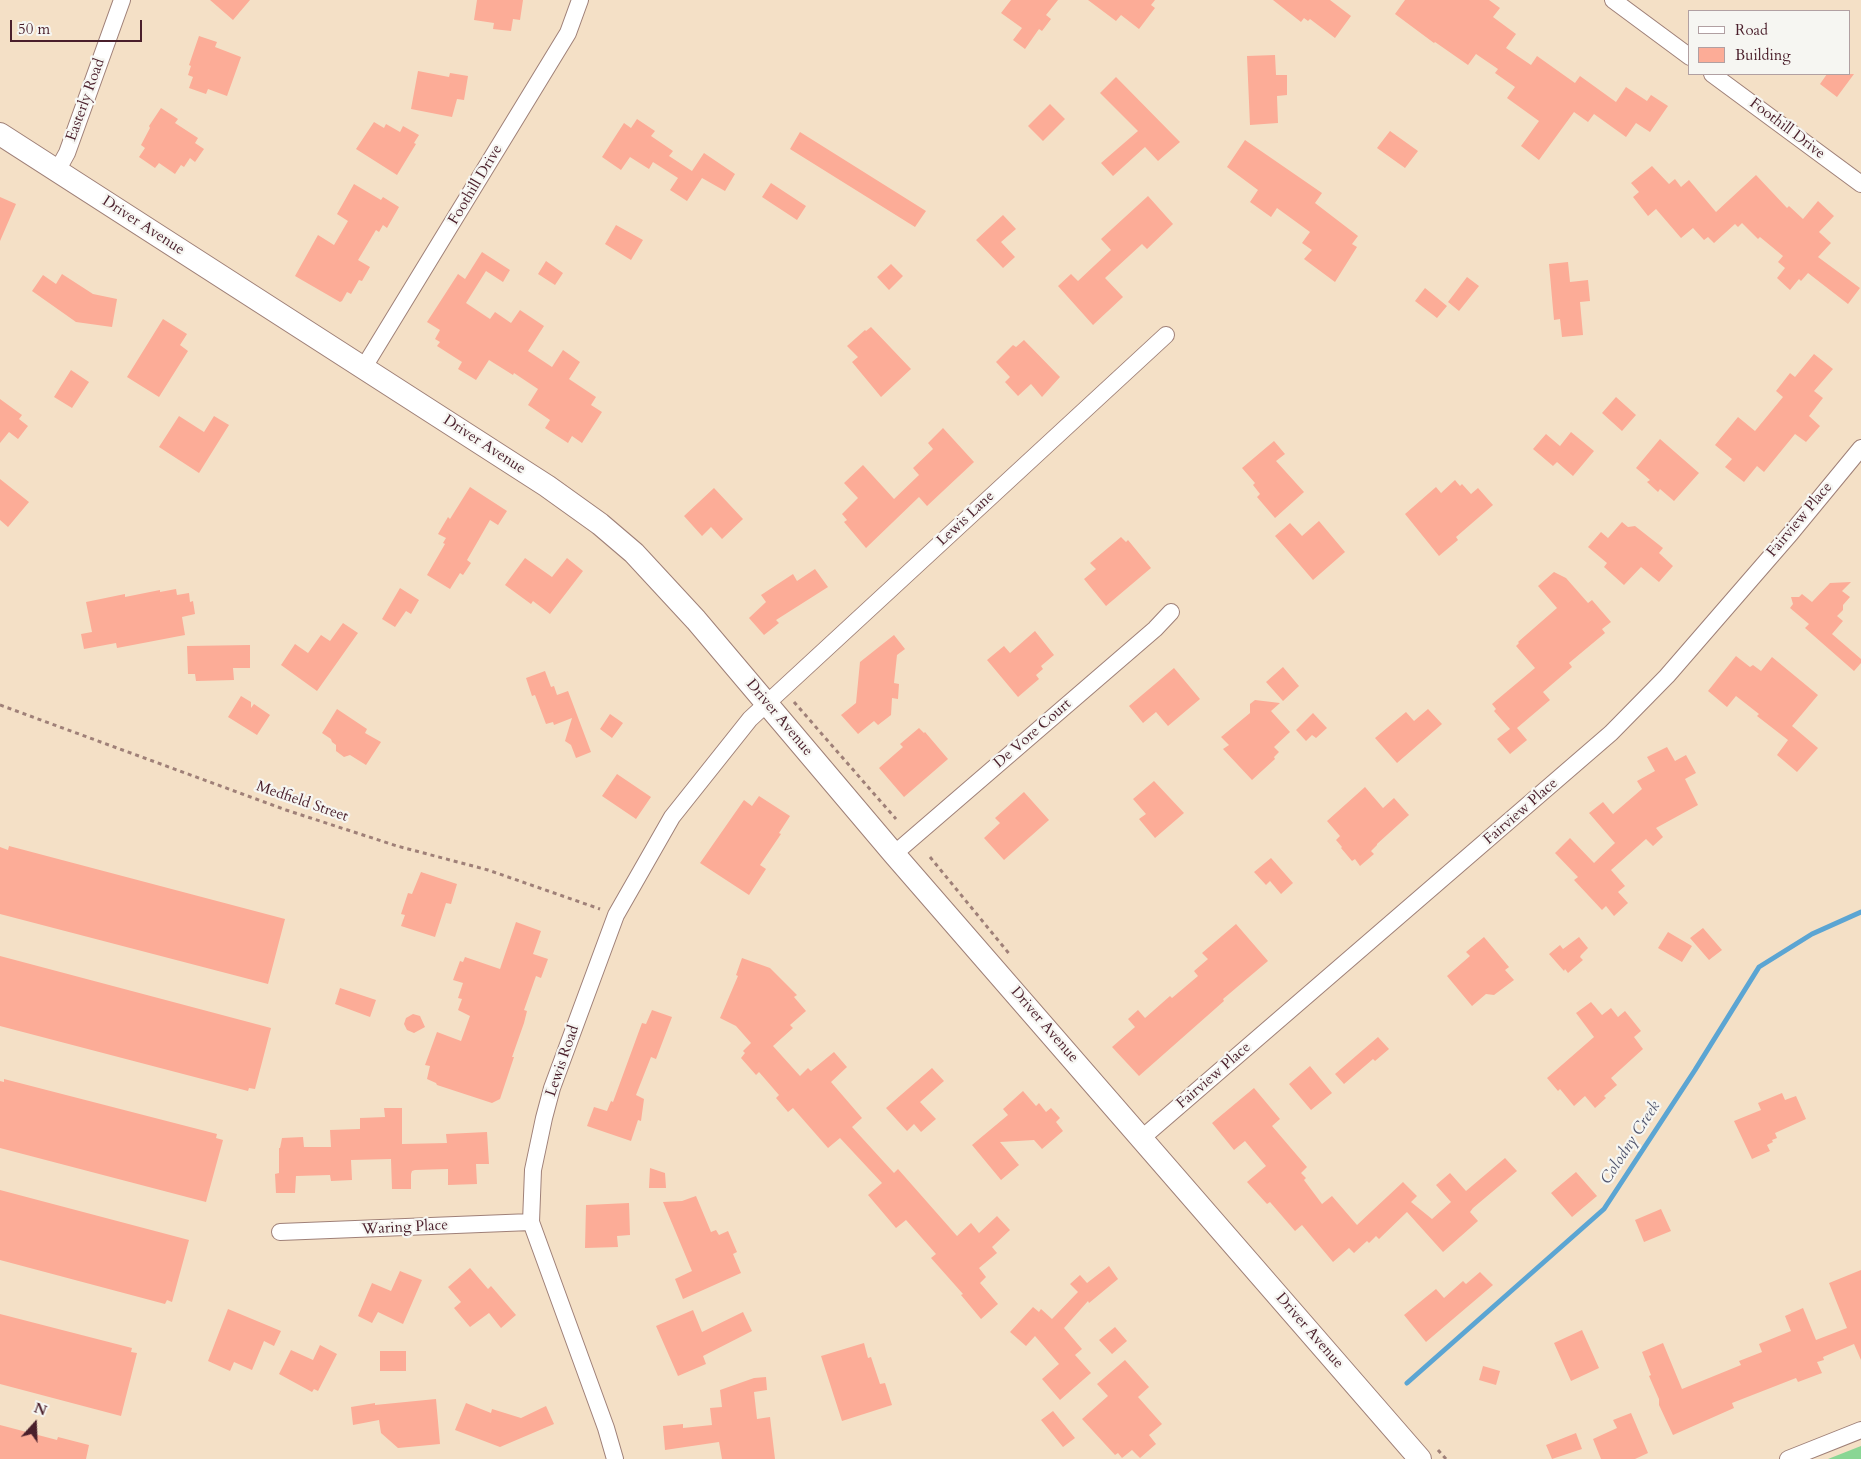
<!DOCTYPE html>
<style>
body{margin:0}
#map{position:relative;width:1861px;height:1459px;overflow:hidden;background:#f4e0c6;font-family:Cardo,serif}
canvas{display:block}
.legend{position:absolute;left:1688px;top:10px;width:162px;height:65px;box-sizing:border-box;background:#f6f6f2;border:1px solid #b1a0a2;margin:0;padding:6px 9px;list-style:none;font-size:15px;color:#4a1f2b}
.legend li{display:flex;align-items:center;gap:10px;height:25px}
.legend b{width:25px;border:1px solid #b1a0a2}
.north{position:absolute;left:10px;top:1399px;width:50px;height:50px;-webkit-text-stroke:4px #f6f6f2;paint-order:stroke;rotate:20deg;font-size:14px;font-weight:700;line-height:20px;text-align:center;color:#4a1f2b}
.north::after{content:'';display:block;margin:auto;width:18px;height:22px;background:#4a1f2b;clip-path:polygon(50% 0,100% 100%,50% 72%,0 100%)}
.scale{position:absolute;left:10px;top:20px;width:132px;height:22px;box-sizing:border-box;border:2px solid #4a1f2b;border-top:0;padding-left:6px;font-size:15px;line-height:18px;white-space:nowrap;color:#4a1f2b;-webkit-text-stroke:4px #f6f6f2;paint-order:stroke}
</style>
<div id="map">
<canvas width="1861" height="1459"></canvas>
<ul class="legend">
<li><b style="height:6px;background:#fff"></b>Road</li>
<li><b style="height:14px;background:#fcac97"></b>Building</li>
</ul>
<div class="north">N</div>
<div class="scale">50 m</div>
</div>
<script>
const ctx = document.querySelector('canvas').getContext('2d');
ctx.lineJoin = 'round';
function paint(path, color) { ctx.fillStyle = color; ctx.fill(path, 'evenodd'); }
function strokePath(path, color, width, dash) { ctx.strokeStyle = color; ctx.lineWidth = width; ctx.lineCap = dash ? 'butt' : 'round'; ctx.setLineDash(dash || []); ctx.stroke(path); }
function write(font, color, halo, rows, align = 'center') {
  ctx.font = font + ' Cardo,serif'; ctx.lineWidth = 4.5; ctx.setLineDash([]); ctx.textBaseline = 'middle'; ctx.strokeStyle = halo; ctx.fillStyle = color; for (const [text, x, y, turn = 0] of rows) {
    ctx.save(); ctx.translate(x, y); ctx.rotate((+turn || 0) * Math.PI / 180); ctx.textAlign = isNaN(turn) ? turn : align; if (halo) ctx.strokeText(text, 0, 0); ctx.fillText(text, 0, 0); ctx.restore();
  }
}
const green = new Path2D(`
 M1861,1446V1459H1828Z`);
const stream = new Path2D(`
 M1407,1383L1604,1209L1695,1070L1759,967L1812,934L1861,912`);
const building = new Path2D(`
 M210,0H250L233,20Z
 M477,0H523L520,20L513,19L511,31L493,29L494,23L474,20Z
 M1011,0H1058L1046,15L1051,19L1042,31L1039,29L1025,49L1013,40L1022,28L1001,13Z
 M1088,0H1155L1151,5L1155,8L1139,29L1121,15L1116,21Z
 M1273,0H1330L1351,16L1335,38L1310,19L1308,21L1304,18L1301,22Z
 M1405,0H1489L1500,8L1493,17L1516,34L1506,48L1531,65L1537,56L1575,83L1580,76L1616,102L1626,87L1647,101L1651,95L1668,106L1650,132L1636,123L1626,137L1594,114L1588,122L1574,112L1539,160L1521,146L1539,121L1507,98L1515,87L1495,73L1498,69L1476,54L1468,65L1435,42L1434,43L1395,14Z
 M199,36L217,42L215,47L241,57L227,96L208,89L206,94L189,88L193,77L188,75L191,66L189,65Z
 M1275,55L1276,75H1287V95L1277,96L1278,123L1250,125L1247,56Z
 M418,71L449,77L450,73L468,76L464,100L457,99L452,117L411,109Z
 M1827,74H1854L1837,97L1820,84Z
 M1116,77L1180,142L1158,161L1145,147L1113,176L1101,163L1138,131L1100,93Z
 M1050,104L1065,119L1043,141L1028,126Z
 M161,108L178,119L175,123L198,138L195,143L204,149L195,162L190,158L184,167L181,165L175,174L159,163L155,168L139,157L145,148L141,145L150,128L149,126Z
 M637,119L655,131L651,136L673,151L669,156L692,171L704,153L735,174L725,191L702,178L687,201L670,190L678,178L653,162L649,169L630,157L621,170L602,157L624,123L631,128Z
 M374,122L384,128L386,124L400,132L403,126L419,135L414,143L416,144L397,175L356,149Z
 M1390,131L1418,151L1405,168L1377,148Z
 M800,132L926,211L915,227L790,149Z
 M1245,140L1322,193L1315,203L1358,236L1352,244L1357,247L1335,282L1304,259L1312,250L1302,243L1310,232L1277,208L1271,217L1250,202L1258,190L1227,167Z
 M1652,166L1669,184L1675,179L1681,187L1689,180L1716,212L1756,175L1787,208L1789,206L1803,219L1818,201L1834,216L1819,232L1831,243L1818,257L1860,288L1848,304L1808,273L1801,281L1799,279L1790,290L1777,278L1785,268L1778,262L1783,256L1760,237L1758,239L1742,223L1738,227L1735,224L1714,243L1708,237L1704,240L1693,228L1681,238L1656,209L1648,216L1633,197L1639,192L1631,183Z
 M771,183L806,206L797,220L762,197Z
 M354,184L381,200L383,197L399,207L387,228L383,225L379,232L376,230L358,260L370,267L362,281L359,280L351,294L347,292L342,301L340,302L295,276L318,235L334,245L348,221L337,214Z
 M1148,196L1173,224L1147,249L1142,244L1105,278L1123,297L1093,325L1058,286L1071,274L1078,281L1111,250L1101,239Z
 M0,197L16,204L0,241Z
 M1003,215L1016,229L1001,242L1015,257L1003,268L976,240Z
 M616,225L643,240L631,260L605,244Z
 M482,252L510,270L503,282L486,271L466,303L490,319L495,312L511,323L520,310L544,326L528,351L552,367L563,350L580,362L569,379L596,397L591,405L602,412L582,443L572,436L568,443L545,428L550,420L528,405L538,389L514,373L513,375L489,360L476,380L458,369L462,362L437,346L440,342L435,339L440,330L427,322L458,274L465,279Z
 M546,261L563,273L555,285L538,274Z
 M1568,262L1570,282L1588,280L1590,301L1580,302L1583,335L1562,337L1560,319L1554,320L1549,264Z
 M891,264L903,276L889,290L877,277Z
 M62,274L93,294L117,299L112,327L76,322L32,291L43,275L56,284Z
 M1467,277L1479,286L1459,311L1448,302Z
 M1425,288L1447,306L1437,318L1415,301Z
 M163,319L187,334L180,345L188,351L159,397L127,377Z
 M871,327L911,369L881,397L852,362L858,357L847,346L865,330L866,331Z
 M1024,340L1060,377L1042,397L1031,384L1018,396L1005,382L1010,377L996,362L1013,345L1016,347Z
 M1814,354L1833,369L1814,391L1823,398L1809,416L1820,426L1806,442L1795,434L1764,472L1757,466L1744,482L1725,467L1732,459L1715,445L1738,417L1755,431L1783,397L1776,391L1790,373L1795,377Z
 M71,370L89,382L72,408L54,397Z
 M1616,397L1636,415L1622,431L1602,413Z
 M0,399L22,415L19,419L28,426L18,439L9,432L0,443Z
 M179,416L204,432L214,416L229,425L199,473L159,447Z
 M943,428L974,462L927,506L919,497L866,548L844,522L847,520L842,514L858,498L844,483L863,465L894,499L919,475L913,468L933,449L928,443Z
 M1571,432L1594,451L1573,476L1557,462L1553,466L1533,449L1546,434L1560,446Z
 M1660,439L1699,473L1674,501L1660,489L1658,492L1647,482L1650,480L1636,468Z
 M1274,441L1285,454L1276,461L1304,492L1275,518L1257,497L1260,494L1253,485L1255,483L1242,468Z
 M0,479L29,502L8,527L0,520Z
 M1455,480L1460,486L1462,484L1471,494L1478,488L1493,505L1456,537L1458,540L1439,556L1405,514L1436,487L1441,493Z
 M470,487L507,511L498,525L490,520L467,560L471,563L463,575L460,573L450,589L427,575L445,544L443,543L446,538L438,534L448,517L450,519Z
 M714,488L743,519L722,539L711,527L702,536L684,516Z
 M1319,521L1345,552L1313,580L1275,536L1290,523L1302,536Z
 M1622,522L1628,527L1635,526L1663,548L1659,553L1673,566L1659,582L1641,567L1624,585L1604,567L1607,563L1588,547L1601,532L1608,538Z
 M1121,537L1126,542L1128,540L1151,568L1106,606L1084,579L1096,569L1090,563Z
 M525,558L552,577L567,558L583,571L550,614L533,601L531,604L505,585Z
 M815,569L828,587L776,620L779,623L764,635L749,618L766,602L761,595L793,574L797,581Z
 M1554,572L1566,578L1588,603L1592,600L1611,622L1602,629L1605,633L1569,663L1572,667L1543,692L1550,700L1517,728L1527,740L1510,754L1497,739L1510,729L1494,711L1496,709L1492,704L1535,668L1516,646L1519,643L1518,642L1557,608L1538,586Z
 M1851,582L1842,591L1850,597L1843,605V610L1837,616L1843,621L1832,634L1861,659V663L1854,671L1805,628L1809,624L1790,608L1793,604L1791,597H1799L1802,594L1812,602L1830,583Z
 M400,588L419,600L411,614L406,611L395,627L382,619Z
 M176,589L177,595L189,593L190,602L193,601L195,614L182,617L185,635L117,648L116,643L84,649L81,634L92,632L86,602L125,594V597L160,590V592Z
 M343,623L358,633L317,691L281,665L295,644L308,653L321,635L330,641Z
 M1035,631L1054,655L1041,666L1043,669L1036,675L1039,679L1018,697L987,660L1004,646L1010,653Z
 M894,635L905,649L897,655L894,683L899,684L898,699L892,698L891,715L878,725L874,721L858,734L841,715L856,703L860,662Z
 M250,645V668H233L234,680L196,681L195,674H188L187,646Z
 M1736,656L1750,667L1753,665L1761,671L1772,657L1818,695L1792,726L1818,748L1797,772L1777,755L1788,740L1757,716L1759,714L1736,696L1727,707L1708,691Z
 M1283,667L1299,686L1283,701L1266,682Z
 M1174,668L1200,699L1168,726L1156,712L1143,723L1129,706Z
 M545,671L551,687L554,686L557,695L568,691L591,752L576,758L571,745L565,741L572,718L554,725L553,722L546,724L535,695L532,696L526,678Z
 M241,696L251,702V708L254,704L270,715L257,735L228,717Z
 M1255,700L1280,703L1271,711L1290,732L1274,747L1279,752L1274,757L1275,759L1252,780L1223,749L1229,745L1221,737L1250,713V704Z
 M337,709L367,729L365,733L381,742L366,765L350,755L344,757L336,751V745L332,742L331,739L322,733Z
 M1428,709L1442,724L1397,763L1375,738L1406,712L1414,721Z
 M1313,713L1327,728L1316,738L1312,735L1306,741L1296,730Z
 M610,714L623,723L612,738L600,729Z
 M919,728L924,733L925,732L948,759L904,797L879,768L903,747L900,744Z
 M1667,747L1675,761L1686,755L1696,773L1685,779L1698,805L1656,828L1663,837L1653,846L1646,839L1611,870L1625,886L1618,892L1628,903L1614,916L1606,906L1602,910L1574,880L1578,877L1555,853L1570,838L1594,863L1615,843L1589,813L1603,802L1613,814L1642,789L1637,781L1655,771L1647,757Z
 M617,774L651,797L636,819L602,796Z
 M1154,781L1184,813L1155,838L1139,819L1146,814L1133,799Z
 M1365,787L1383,808L1394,798L1409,815L1377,844V845L1371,851L1374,854L1360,866L1355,859L1352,861L1341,848L1342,847L1336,840L1340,836L1327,821Z
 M1024,792L1049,820L1004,860L984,838L1000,823L995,818Z
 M759,796L790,816L779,833L781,834L760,865L766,869L749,895L700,863L744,800L752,806Z
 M9,846L285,919L268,984L0,914V847L8,850Z
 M1271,858L1293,883L1281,894L1270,881L1266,885L1254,872Z
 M421,872L457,884L451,904L446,903L435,937L401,926L405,915L401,914L408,893L412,894Z
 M516,922L541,931L533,954L548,959L541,978L536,976L524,1010L527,1011L524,1023L512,1057H514L500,1099L492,1103L437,1085L436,1083L427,1079L430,1066L425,1065L437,1032L461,1041L470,1016L458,1010L462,999L458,998L463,983L453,980L460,961L463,962L465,957L500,969Z
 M1236,924L1268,961L1223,999L1224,1001L1139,1076L1112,1047L1135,1027L1128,1019L1138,1010L1145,1018L1170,996L1172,998L1198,976L1194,971L1208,959L1202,953Z
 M1703,928L1722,950L1709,960L1690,938Z
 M1668,932L1692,946L1682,962L1658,948Z
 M1484,937L1509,967L1505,970L1514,980L1494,995L1486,994L1472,1006L1447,976L1470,956L1466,952Z
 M1579,937L1588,948L1581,955L1580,957L1583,960L1568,973L1565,969L1564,971L1549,954L1560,945L1563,949Z
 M0,956L271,1028L255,1089L249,1088L248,1091L0,1026Z
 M742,958L770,968L797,995L794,997L806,1011L790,1025L793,1028L773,1046L800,1076L808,1068L811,1071L834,1052L847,1067L831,1082L862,1118L852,1127L894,1173L898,1169L957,1236L971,1223L979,1233L997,1216L1010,1230L992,1247L997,1253L979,1268L986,1277L980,1283L998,1304L981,1319L961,1295L963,1294L931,1258L936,1254L906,1220L896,1228L868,1195L882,1183L840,1138L828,1148L793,1108L788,1112L776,1098L779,1095L759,1072L756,1075L741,1058L745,1053L743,1051L751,1043L736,1026L720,1018L738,976L736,975Z
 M340,988L376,1000L370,1017L335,1004Z
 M1591,1002L1602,1015L1611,1008L1618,1017L1625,1011L1641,1031L1634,1037L1643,1049L1611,1078L1617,1085L1604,1096L1606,1098L1595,1108L1585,1096L1574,1106L1560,1089L1558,1091L1547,1078L1594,1037L1576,1013Z
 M652,1010L672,1017L656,1059L651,1057L636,1095L644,1099L641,1121L638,1120L631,1141L587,1126L594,1107L607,1111L611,1101L613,1102L642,1023L646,1024Z
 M413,1014L420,1016L425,1027L414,1033L407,1030L404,1024L406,1018Z
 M1378,1037L1389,1049L1375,1061L1373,1059L1344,1084L1335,1074Z
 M1310,1066L1332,1093L1311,1110L1289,1084Z
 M932,1068L944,1081L920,1102L936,1119L921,1132L914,1124L907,1131L886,1108Z
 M4,1079L217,1134L216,1138L223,1140L206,1202L0,1148V1081L4,1082Z
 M1254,1088L1280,1119L1272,1126L1307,1167L1301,1173L1306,1178L1304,1180L1322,1204L1332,1196L1357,1225L1403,1182L1417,1196L1411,1202L1432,1219L1451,1202L1436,1185L1450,1173L1466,1191L1505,1158L1517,1171L1473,1208L1470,1212L1478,1221L1443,1252L1407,1212L1379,1239L1376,1236L1369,1243L1367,1241L1354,1253L1349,1248L1333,1262L1302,1225L1295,1231L1270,1202L1267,1204L1247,1182L1266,1166L1245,1141L1234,1150L1212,1123Z
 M1023,1091L1036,1106L1039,1103L1046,1112L1051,1108L1060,1118L1056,1122L1063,1131L1042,1149L1034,1140L1000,1142L1019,1165L1001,1180L972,1145L1008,1115L1003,1109Z
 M1782,1093L1785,1100L1796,1096L1806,1119L1775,1133L1777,1138L1772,1140L1773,1142L1767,1145L1770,1151L1752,1159L1734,1121L1761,1110L1758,1103Z
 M384,1108H402V1144L447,1143L446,1134L487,1132L489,1164H476L477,1184L448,1185V1169L415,1170L412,1171L411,1174V1189H392L391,1159L351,1160L352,1180L331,1181L330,1175L296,1176L295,1193H276L275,1174L279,1173V1148H280L282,1138L303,1137L304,1147H331L330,1130L360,1129V1118L385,1117Z
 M650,1168L665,1173L666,1188H649Z
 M1576,1172L1597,1196L1572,1217L1551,1193Z
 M0,1190L189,1240L172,1302L167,1300L165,1304L0,1260Z
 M696,1196L711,1232L716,1230L719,1235L728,1231L737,1252L733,1254L741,1273L683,1299L675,1279L692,1271L663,1202L682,1201Z
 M629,1203L630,1235L617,1236L618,1247L585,1248L586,1205Z
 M1661,1209L1671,1231L1644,1242L1635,1220Z
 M1109,1266L1118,1279L1089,1303L1088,1301L1064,1328L1082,1349L1075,1355L1091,1373L1060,1400L1042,1379L1059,1364L1035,1336L1026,1346L1010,1332L1033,1307L1039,1312L1041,1309L1052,1319L1078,1292L1070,1284L1080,1275L1087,1283Z
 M470,1268L488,1289L491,1286L516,1315L501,1328L489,1313L470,1327L454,1308L461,1302L448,1287Z
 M1861,1270V1360L1854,1344L1823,1357L1824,1360L1817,1362L1822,1373L1798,1382L1796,1378L1732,1403L1734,1408L1673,1435L1659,1405V1399L1649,1376L1651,1375L1642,1352L1663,1343L1682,1389L1741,1365L1739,1361L1762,1352L1759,1344L1791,1331L1785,1316L1803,1308L1816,1340L1847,1328L1829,1283Z
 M400,1271L422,1280L403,1324L378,1312L372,1323L358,1316L372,1283L391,1291Z
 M1480,1272L1493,1285L1426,1342L1404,1315L1436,1289L1444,1298L1463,1281L1466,1284Z
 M228,1309L281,1331L274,1346L264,1341L252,1370L234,1362L230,1371L208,1361Z
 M693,1310L702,1332L743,1312L752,1331L703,1356L706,1364L678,1376L656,1326Z
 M0,1314L132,1348L131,1352L137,1353L121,1416L0,1384Z
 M1115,1327L1127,1341L1112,1354L1099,1340Z
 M1582,1330L1599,1368L1571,1381L1554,1343Z
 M864,1343L868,1358L871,1357L880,1384L885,1383L892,1405L842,1421L821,1356Z
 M320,1345L337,1354L318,1391L314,1389L312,1392L279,1374L291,1350L313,1360Z
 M380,1351H406V1371H380Z
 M1125,1360L1149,1387L1138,1397L1162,1424L1149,1435L1156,1444L1140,1458L1132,1450L1122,1458L1118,1453L1115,1455L1082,1419L1108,1396L1097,1384Z
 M1483,1366L1500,1371L1496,1385L1479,1380Z
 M766,1377L767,1390L754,1392L757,1419L770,1417L775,1459H722L719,1442L665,1450L663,1426L683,1424V1428L712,1425L710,1408L722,1407L720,1390L754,1378Z
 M436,1399L440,1444L398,1448L381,1433L379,1420L353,1425L351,1407L375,1403V1405Z
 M466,1403L491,1413L492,1409L521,1418L546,1406L554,1424L500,1447L455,1430Z
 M1053,1411L1075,1438L1063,1447L1041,1420Z
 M1631,1413L1648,1453L1635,1459H1601L1593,1439L1617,1428L1613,1420Z
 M0,1425L57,1440L58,1437L89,1445L86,1459H0Z
 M1576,1433L1582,1449L1552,1459L1546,1445Z`);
const path = new Path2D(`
 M794,702L896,819
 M0,705L286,810L397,846L488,870L600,909
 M930,857L1011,956
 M1438,1450L1446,1459`);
const street = new Path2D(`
 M1613,0L1690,57
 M1712,74L1861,184
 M57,171L67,153L122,0
 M364,367L568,33L580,0
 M894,854L1155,629L1171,612
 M1142,1138L1611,733L1667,676L1791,533L1861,448
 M280,1232L531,1222
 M615,1459L606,1428L531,1222L533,1170L544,1118L552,1088L616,915L672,817L750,719L1166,335
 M1788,1459L1861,1430`);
const secondary = new Path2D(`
 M0,134L547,486L600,524L634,553L696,620L894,854L1420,1459`);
const streetNames = [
 ["Easterly Road",86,100,-70],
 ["Foothill Drive",1787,129,37],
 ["Foothill Drive",476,185,-59],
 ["Driver Avenue",143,226,33],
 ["Driver Avenue",484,445,33],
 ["Lewis Lane",966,519,-43],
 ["Fairview Place",1800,520,-50],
 ["Driver Avenue",779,718,50],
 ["De Vore Court",1033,734,-41],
 ["Medfield Street",302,802,19],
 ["Fairview Place",1521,812,-41],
 ["Driver Avenue",1044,1025,49],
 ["Lewis Road",563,1061,-71],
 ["Fairview Place",1214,1076,-41],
 ["Waring Place",405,1228,-3],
 ["Driver Avenue",1309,1331,49]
];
const waterNames = [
 ["Colodny Creek",1631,1143,-57]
];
paint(green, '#89d694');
strokePath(stream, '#5ba5d3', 5);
paint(building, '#fcac97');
strokePath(street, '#9f8078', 18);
strokePath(secondary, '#9f8078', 24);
strokePath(path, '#9f8078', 3, [4, 4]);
strokePath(street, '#fff', 16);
strokePath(secondary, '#fff', 22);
write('15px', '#4a1f2b', '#f6f6f2', streetNames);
write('italic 16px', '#51556e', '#f6f6f2', waterNames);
</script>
